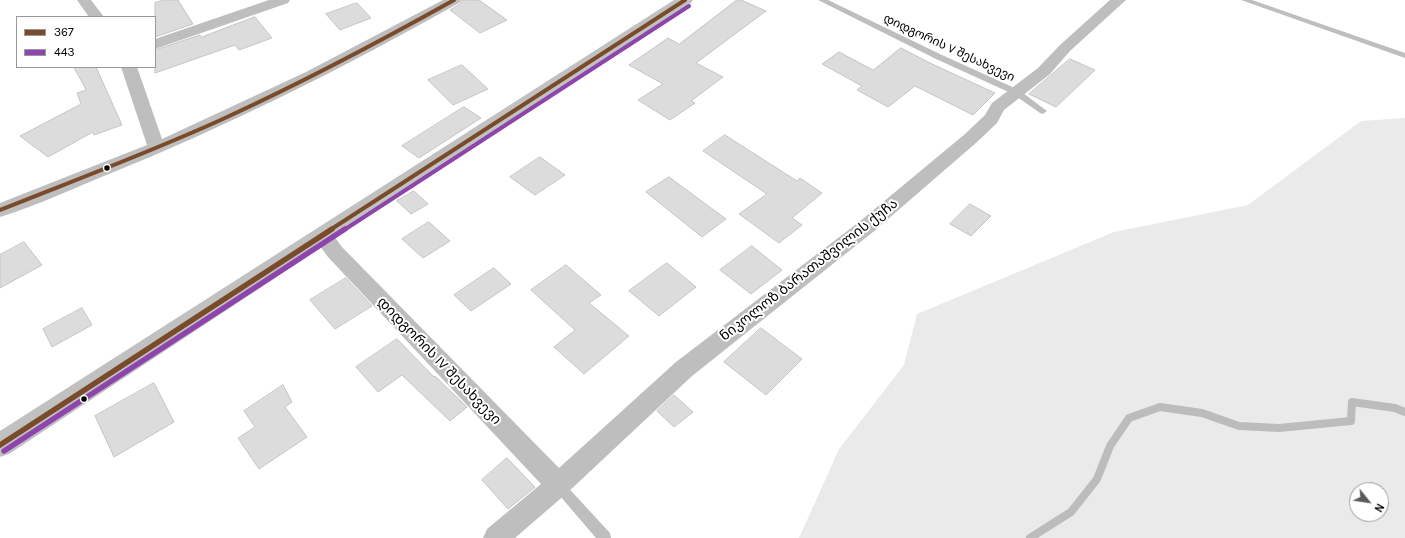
<!DOCTYPE html>
<meta charset="utf-8">
<style>
body{margin:0}
#map{position:relative;width:1405px;height:538px;overflow:hidden;background:#fff;font-family:Karla,sans-serif}
canvas{display:block}
.legend{position:absolute;left:16px;top:16px;width:140px;height:52px;box-sizing:border-box;background:#fff;border:1px solid #999;margin:0;padding:5px 7px;list-style:none;font-size:12px;color:#000}
.legend li{display:flex;align-items:center;gap:8px;height:20px}
.legend b{width:20px;border:1px solid #999}
.north{position:absolute;left:1349px;top:482px;width:40px;height:40px;box-sizing:border-box;background:#fff;border:1px solid #999;border-radius:50%;rotate:120deg;font-size:11px;font-weight:700;line-height:16px;text-align:center;color:#000}
.north::after{content:'';display:block;margin:auto;width:14px;height:18px;background:#595959;clip-path:polygon(50% 0,100% 100%,50% 72%,0 100%)}
</style>
<div id="map">
<canvas width="1405" height="538"></canvas>
<ul class="legend">
<li><b style="height:5px;background:#7a4b2a"></b>367</li>
<li><b style="height:5px;background:#8e44ad"></b>443</li>
</ul>
<div class="north">N</div>
</div>
<script>
const ctx = document.querySelector('canvas').getContext('2d');
ctx.lineJoin = 'round';
function paint(path, color) { ctx.fillStyle = color; ctx.fill(path, 'evenodd'); }
function strokePath(path, color, width, dash) { ctx.strokeStyle = color; ctx.lineWidth = width; ctx.lineCap = dash ? 'butt' : 'round'; ctx.setLineDash(dash || []); ctx.stroke(path); }
function write(font, color, halo, rows, align = 'center') {
  ctx.font = font + ' Karla,"Noto Sans Georgian",sans-serif'; ctx.lineWidth = 4; ctx.setLineDash([]); ctx.textBaseline = 'middle'; ctx.strokeStyle = halo; ctx.fillStyle = color; for (const [text, x, y, turn = 0] of rows) {
    ctx.save(); ctx.translate(x, y); ctx.rotate((+turn || 0) * Math.PI / 180); ctx.textAlign = isNaN(turn) ? turn : align; if (halo) ctx.strokeText(text, 0, 0); ctx.fillText(text, 0, 0); ctx.restore();
  }
}
const green = new Path2D(`
 M1405,118V538H799L839,449L904,365L917,314L1114,232L1248,205L1361,121ZM1357,490H1381V514H1357Z`);
const stream = new Path2D(`
 M1030,538L1071,512L1097,479L1110,446L1129,418L1160,407L1202,413L1239,426L1279,428L1351,421L1352,402L1395,408L1405,412`);
const building = new Path2D(`
 M164,0H178L193,24L155,37V3Z
 M462,0H479L507,20L480,33L450,10L460,4Z
 M737,0H741L766,11L696,63L723,77L691,101L695,103L670,120L638,100L663,84L629,65L668,38L679,44Z
 M357,3L371,18L340,30L326,14Z
 M255,17L272,38L239,50L235,45L155,73V50L200,35L201,37Z
 M901,48L930,63L995,93L973,115L915,86L888,107L857,90L862,86L822,64L839,52L873,70Z
 M1070,59L1095,70L1056,107L1029,94Z
 M462,65L488,89L453,105L428,80Z
 M74,67H96L122,125L94,135L93,132L48,157L20,136L81,104L77,93L86,90Z
 M464,107L481,118L419,158L402,146Z
 M725,135L797,181L800,178L822,193L792,218L802,225L779,243L739,214L767,194L703,151Z
 M540,157L565,175L535,195L510,177Z
 M669,177L726,219L702,237L646,192Z
 M414,191L428,204L411,214L397,201Z
 M970,204L991,216L971,236L950,224Z
 M429,222L450,241L423,258L402,239Z
 M24,242L42,265L0,288V255Z
 M752,246L782,270L751,294L720,270Z
 M667,263L696,287L659,316L629,291Z
 M566,265L601,295L589,303L629,336L584,374L554,347L575,330L531,290Z
 M494,268L511,284L471,311L454,295Z
 M346,278L372,306L335,329L310,300Z
 M82,308L92,325L52,347L43,329Z
 M761,328L802,359L766,395L724,362Z
 M397,339L434,377L435,376L467,407L450,421L402,375L378,392L356,367Z
 M154,383L174,422L114,457L95,416Z
 M283,385L292,402L285,407L307,437L259,469L238,438L255,427L244,411Z
 M674,395L693,412L674,427L657,411Z
 M507,458L535,487L508,509L482,480Z`);
const lane = new Path2D(`
 M818,0H828L942,55L1019,90L1047,111L1043,114L1040,113L1013,94L936,59Z
 M1241,0H1252L1405,53V58Z
 M558,479L562,481L610,533L611,538H596L554,489L552,485L554,481Z`);
const street = new Path2D(`
 M77,0H91L104,17H89Z
 M269,0H290L288,3L155,49V39Z
 M443,0H461L459,3C344,68 226,127 104,176C70,190 35,206 0,217V203L147,145L121,67H137L162,139L306,72Z
 M1110,0H1126L1070,51L1050,74L1004,110L997,123L977,142L873,232L692,376L567,493L515,538H483L487,529L541,484L328,257L312,235L315,230C329,225 334,237 342,247L559,468L676,362L859,222L965,134L985,115L992,103L1038,68L1060,45Z`);
const secondary = new Path2D(`
 M674,0H693L691,3L9,454L0,457V431Z`);
const bus1Far1 = new Path2D(`
 M0,210C75,180 151,152 225,118C303,82 379,42 454,0
 M330,230L685,0`);
const bus1 = new Path2D(`
 M0,445L332,229`);
const bus2Far1 = new Path2D(`
 M344,230L689,6`);
const bus2 = new Path2D(`
 M4,451L345,229`);
const markers = [
 [107,168,3.5,"#000"],
 [84,399,3.5,"#000"]
];
const farStreetnames = [
 ["დიდგორის V შესახვევი",949,48,25]
];
const streetNames = [
 ["ნიკოლოზ ბარათაშვილის ქუჩა",809,270,-38],
 ["დიდგორის IV შესახვევი",439,361,46]
];
paint(green, '#eaeaea');
strokePath(stream, '#bcbcbc', 8);
paint(building, '#dcdcdc');
strokePath(building, '#c5c5c5', 1);
paint(lane, '#bebebe');
paint(street, '#bebebe');
paint(secondary, '#c1c1c1');
strokePath(bus1Far1, '#7a4b2a', 4);
strokePath(bus1, '#7a4b2a', 5.5);
strokePath(bus2Far1, '#8e44ad', 4);
strokePath(bus2, '#8e44ad', 5.5);
for (const [x, y, r, color] of markers) { const dot = new Path2D(); dot.arc(x, y, r, 0, 2 * Math.PI); ctx.fillStyle = color; ctx.fill(dot); strokePath(dot, '#fff', 1.5); }
write('12px', '#000', '#fff', farStreetnames);
write('14px', '#000', '#fff', streetNames);
</script>
